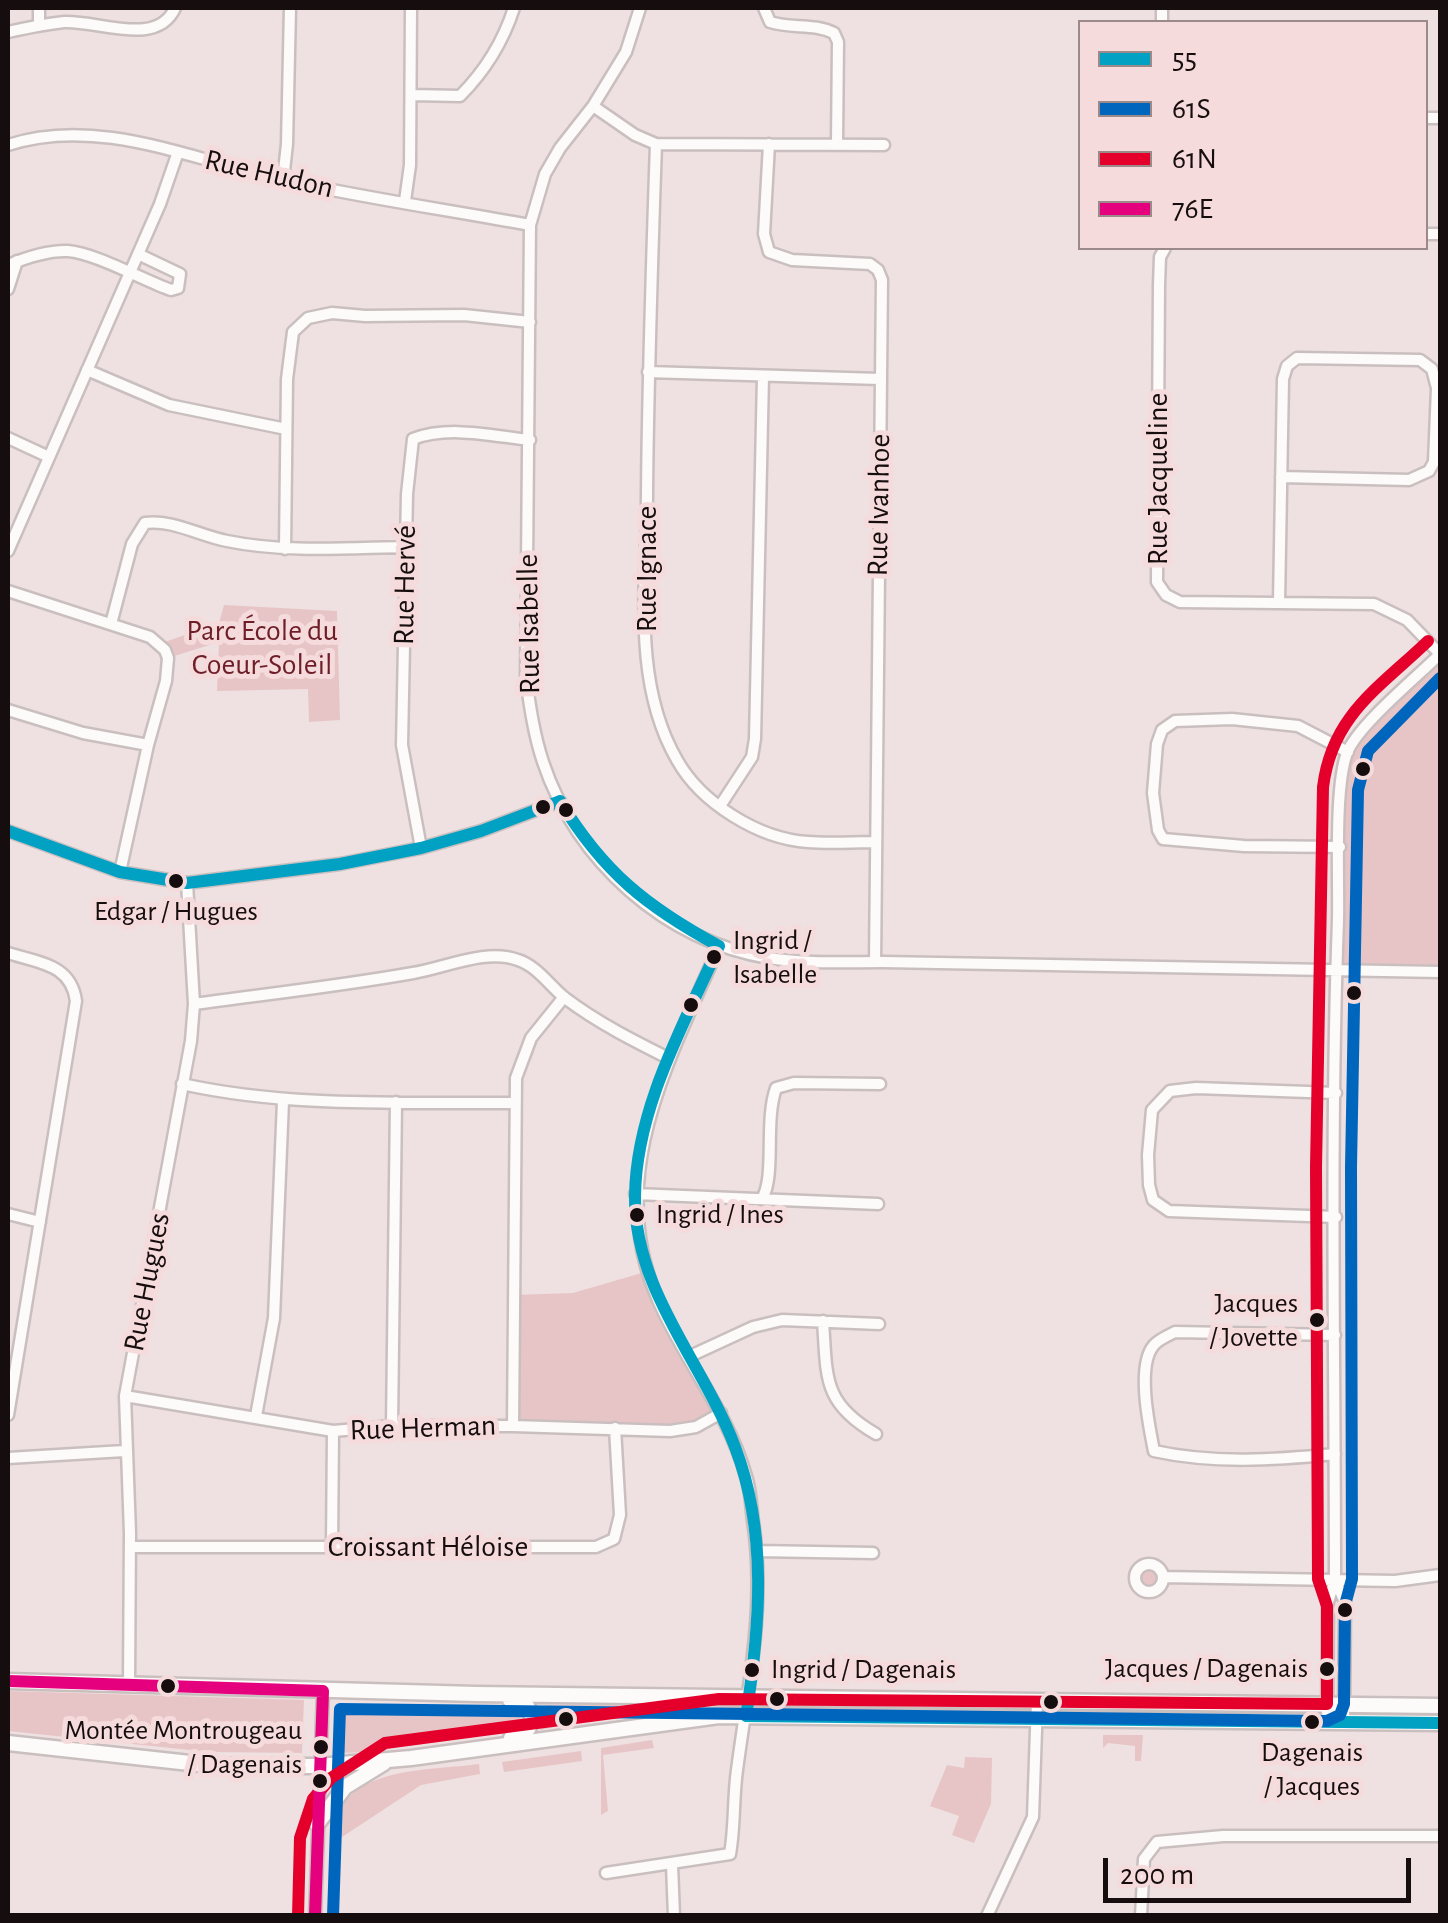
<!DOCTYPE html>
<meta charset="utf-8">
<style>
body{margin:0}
#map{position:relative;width:1448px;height:1923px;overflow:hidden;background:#efe1e1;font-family:"Alegreya Sans",sans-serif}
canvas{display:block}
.frame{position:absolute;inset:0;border:10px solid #160d0e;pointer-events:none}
.legend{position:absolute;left:1078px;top:20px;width:350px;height:230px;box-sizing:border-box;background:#f5dbdb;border:2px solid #9c8989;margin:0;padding:12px 18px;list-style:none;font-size:30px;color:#160d0e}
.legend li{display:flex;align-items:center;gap:20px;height:50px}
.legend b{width:50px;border:2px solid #9c8989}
.scale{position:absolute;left:1103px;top:1858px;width:308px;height:45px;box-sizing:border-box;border:5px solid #160d0e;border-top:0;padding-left:12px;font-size:30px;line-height:35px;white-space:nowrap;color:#160d0e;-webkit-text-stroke:8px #f5dbdb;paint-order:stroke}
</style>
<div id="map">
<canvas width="1448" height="1923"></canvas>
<div class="frame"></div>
<ul class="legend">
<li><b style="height:12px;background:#01a1c4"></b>55</li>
<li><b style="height:12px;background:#0065bd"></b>61S</li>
<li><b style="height:12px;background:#e4002b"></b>61N</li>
<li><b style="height:12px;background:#e5007d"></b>76E</li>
</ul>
<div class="scale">200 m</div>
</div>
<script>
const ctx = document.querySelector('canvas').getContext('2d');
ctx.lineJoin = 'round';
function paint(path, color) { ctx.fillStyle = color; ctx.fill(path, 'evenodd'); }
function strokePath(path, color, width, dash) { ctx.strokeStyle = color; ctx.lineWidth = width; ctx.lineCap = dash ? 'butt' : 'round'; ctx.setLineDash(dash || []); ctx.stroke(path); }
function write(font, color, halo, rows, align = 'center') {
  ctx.font = font + ' "Alegreya Sans",sans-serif'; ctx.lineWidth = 10; ctx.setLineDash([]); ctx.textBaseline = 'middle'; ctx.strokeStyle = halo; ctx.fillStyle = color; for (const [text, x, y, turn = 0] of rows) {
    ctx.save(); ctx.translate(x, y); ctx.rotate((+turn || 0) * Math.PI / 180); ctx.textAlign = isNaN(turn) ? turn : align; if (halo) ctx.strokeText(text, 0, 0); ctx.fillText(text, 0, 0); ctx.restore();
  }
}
const green = new Path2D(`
 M224,605L337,611L340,720L309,722L308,689L217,691L219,642L168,658L159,644L219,623Z
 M1440,654V972L1336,970C1337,929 1334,776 1350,749C1372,713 1411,684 1440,654Z
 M645,1272L721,1413L696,1427L521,1426L511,1407L514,1295L573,1293Z
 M1135 1578a14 14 0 1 1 28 0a14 14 0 1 1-28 0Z
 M8,1691L304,1700L302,1753L209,1752L8,1731Z
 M707,1703L616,1715L540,1730L538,1708L546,1705Z
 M339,1707L515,1709L523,1721L511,1731L369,1752L336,1753Z
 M1103,1735H1143L1141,1761H1135V1746L1108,1743L1103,1748Z
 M652,1740L654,1748L603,1755L608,1811L601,1815V1748Z
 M581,1751L582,1761L504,1772L502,1762Z
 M965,1757L992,1758L991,1804L974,1843L952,1835L959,1816L930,1806L947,1765L964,1768Z
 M479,1764L480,1774L421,1785L336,1841V1886H331C331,1865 329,1842 334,1822C352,1765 431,1771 479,1764Z`);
const minor = new Path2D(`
 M39,8V26
 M640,8L626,52L593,106L560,148L545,174L530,225L526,679C530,707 534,735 543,762C576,861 665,941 769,958C807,964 844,962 883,962L1440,972
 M764,8L770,22C791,29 814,23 834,33L838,42L837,143
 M1162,22V8
 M8,32C26,28 45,24 64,22C98,20 157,48 175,8
 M412,95L460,96C485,71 503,42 514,8
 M593,106L635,135L656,144L884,145
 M1426,118H1440
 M656,144C652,260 648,376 647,493C647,581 631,681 677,760C701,803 759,839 808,842C830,844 853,842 876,842
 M769,144L764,234L769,252L792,260L870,264L878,270L882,280L875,962
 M8,145C99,115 195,161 283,180C365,198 448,210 530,225
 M283,180L287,144L290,8
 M405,201L410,165L411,8
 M1426,234H1440
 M1165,248L1160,257L1159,285L1157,582L1166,595L1180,602L1374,604L1407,620L1440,654
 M8,265C25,258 48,250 68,251C95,253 143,280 171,290L178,288L180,274L138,254
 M8,289L17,261
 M87,370L169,405L286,429
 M648,372L880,379
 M8,438L49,457
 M285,549L287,379L293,332L308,318L332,313L365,316L464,315L530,322
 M8,551L160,204L178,152
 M8,591L150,637L165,650L168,658L166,681L148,745L120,872
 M1279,602L1283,379L1287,366L1297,358L1420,360L1432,369L1437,388L1434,462L1429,471L1409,480L1281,477
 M111,624L132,544L145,523C172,519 200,536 227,541C286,553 346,548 406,547
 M8,710L83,733L148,745
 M720,806L752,757L755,739L763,376
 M8,831L120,872L187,883L340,864L421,848L481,831L560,801
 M1340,847L1244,846L1163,839L1158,830L1153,793L1157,744L1162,730L1175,721L1232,719L1298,726L1348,752
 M421,848L402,745L407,494L413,439C449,425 492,436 530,440
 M8,953C39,963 71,964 76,1001L8,1415
 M194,1004C267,994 340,986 413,973C445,968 486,948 518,960C537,966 550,986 565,998C598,1023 634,1041 670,1059
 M182,1084C291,1108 403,1102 515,1103
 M635,1194L878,1204
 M762,1199C776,1175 764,1122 776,1088L794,1083L880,1084
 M8,1214L40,1222
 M1336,1217L1169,1211L1153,1200L1149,1185L1148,1155L1152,1110L1170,1091L1196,1088L1336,1093
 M823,1321C827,1377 822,1403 876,1434
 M688,1357L753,1327L782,1320L879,1324
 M125,1396L333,1431L392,1426H513L670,1431L696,1427L721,1413
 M256,1416L274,1318L283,1101
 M392,1426L396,1102
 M513,1426L516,1078L531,1038L564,997
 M1335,1454C1275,1460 1213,1464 1154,1451C1149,1426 1136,1365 1154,1345C1158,1340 1169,1335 1175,1332L1335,1335
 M8,1458L124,1451
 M130,1547H596L614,1539L620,1515L615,1428
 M332,1547L333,1431
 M757,1551L873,1553
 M1135 1578a14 14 0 1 1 28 0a14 14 0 1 1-28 0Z
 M1163,1577L1395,1581L1440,1575
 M1335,1580L1345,1602L1344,1722
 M129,1684L130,1533L125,1396L191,1041L194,1004L187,883
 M1327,1722L1328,1602L1335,1579C1335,1360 1330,1139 1338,920C1339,880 1334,787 1347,753C1358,725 1417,677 1440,654
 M672,1865L674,1916
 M606,1873L730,1854C735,1826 733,1798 737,1770C748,1686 766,1607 753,1521C751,1507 751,1490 746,1476C728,1412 684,1360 658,1300C603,1175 670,1060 719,946
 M315,1916L323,1691
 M987,1916L1033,1817L1037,1701
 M1141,1916L1144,1859L1157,1842L1223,1836H1440`);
const major = new Path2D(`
 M8,1681L476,1694L1440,1706
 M510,1700L527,1706L533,1719L528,1729L511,1738
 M8,1743L217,1766H319L411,1758L719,1716L1440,1723
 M317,1824L345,1787L384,1763`);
const bus1 = new Path2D(`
 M560,801C603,872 647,907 719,946
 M8,831L120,872L187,883L340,864L421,848L481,831L560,801
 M719,946C684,1024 636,1108 635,1196C634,1291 703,1362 735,1447C768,1533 760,1627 746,1716L1440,1723`);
const bus2 = new Path2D(`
 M333,1916L340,1709L1327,1721L1340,1715L1344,1704L1345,1605L1352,1579L1351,1167L1358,790L1368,751L1440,678`);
const bus3 = new Path2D(`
 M298,1916L300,1838L313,1799L331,1778L385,1743L719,1699L1327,1704V1606L1318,1579L1316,1167L1323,787C1332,715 1379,688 1428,641`);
const bus4 = new Path2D(`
 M8,1681L323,1691L315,1916`);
const markers = [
 [1363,769,9,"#160d0e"],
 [543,807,9,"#160d0e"],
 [566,810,9,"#160d0e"],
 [176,881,9,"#160d0e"],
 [714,957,9,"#160d0e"],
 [1354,993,9,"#160d0e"],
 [691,1005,9,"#160d0e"],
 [637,1215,9,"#160d0e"],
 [1317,1320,9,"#160d0e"],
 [1345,1610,9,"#160d0e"],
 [1327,1669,9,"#160d0e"],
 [752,1670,9,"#160d0e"],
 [168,1686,9,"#160d0e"],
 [777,1699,9,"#160d0e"],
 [1051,1702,9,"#160d0e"],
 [566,1719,9,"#160d0e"],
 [1312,1722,9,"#160d0e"],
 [321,1747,9,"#160d0e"],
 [320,1781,9,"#160d0e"]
];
const busNames = [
 ["Edgar / Hugues",176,912,"center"],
 ["Ingrid /",733,941],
 ["Isabelle",733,975],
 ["Ingrid / Ines",656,1215],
 ["Jacques",1298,1304,"right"],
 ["/ Jovette",1298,1338,"right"],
 ["Jacques / Dagenais",1308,1669,"right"],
 ["Ingrid / Dagenais",771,1670],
 ["Montée Montrougeau",302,1731,"right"],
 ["/ Dagenais",302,1765,"right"],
 ["Dagenais",1312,1753,"center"],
 ["/ Jacques",1312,1787,"center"]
];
const streetNames = [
 ["Rue Hudon",269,174,13],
 ["Rue Jacqueline",1158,479,-90],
 ["Rue Ivanhoe",879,505,-89],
 ["Rue Ignace",647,569,-90],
 ["Rue Hervé",405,585,-89],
 ["Rue Isabelle",529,624,-91],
 ["Rue Hugues",147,1282,-79],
 ["Rue Herman",423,1428,-2],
 ["Croissant Héloise",428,1547]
];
const parkNames = [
 ["Parc École du",262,631],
 ["Coeur-Soleil",262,665]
];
paint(green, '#e7c5c6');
strokePath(minor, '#cabfbf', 15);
strokePath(major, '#cabfbf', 19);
strokePath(minor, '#fdfafa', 10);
strokePath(major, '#fdfafa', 14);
strokePath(bus1, '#01a1c4', 12);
strokePath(bus2, '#0065bd', 12);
strokePath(bus3, '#e4002b', 12);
strokePath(bus4, '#e5007d', 12);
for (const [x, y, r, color] of markers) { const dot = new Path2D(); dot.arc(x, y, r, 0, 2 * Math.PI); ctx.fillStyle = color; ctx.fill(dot); strokePath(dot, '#f5dbdb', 4); }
write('28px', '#160d0e', '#f5dbdb', busNames, 'left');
write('30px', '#160d0e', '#f5dbdb', streetNames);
write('30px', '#6e1e28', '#f5dbdb', parkNames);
</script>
